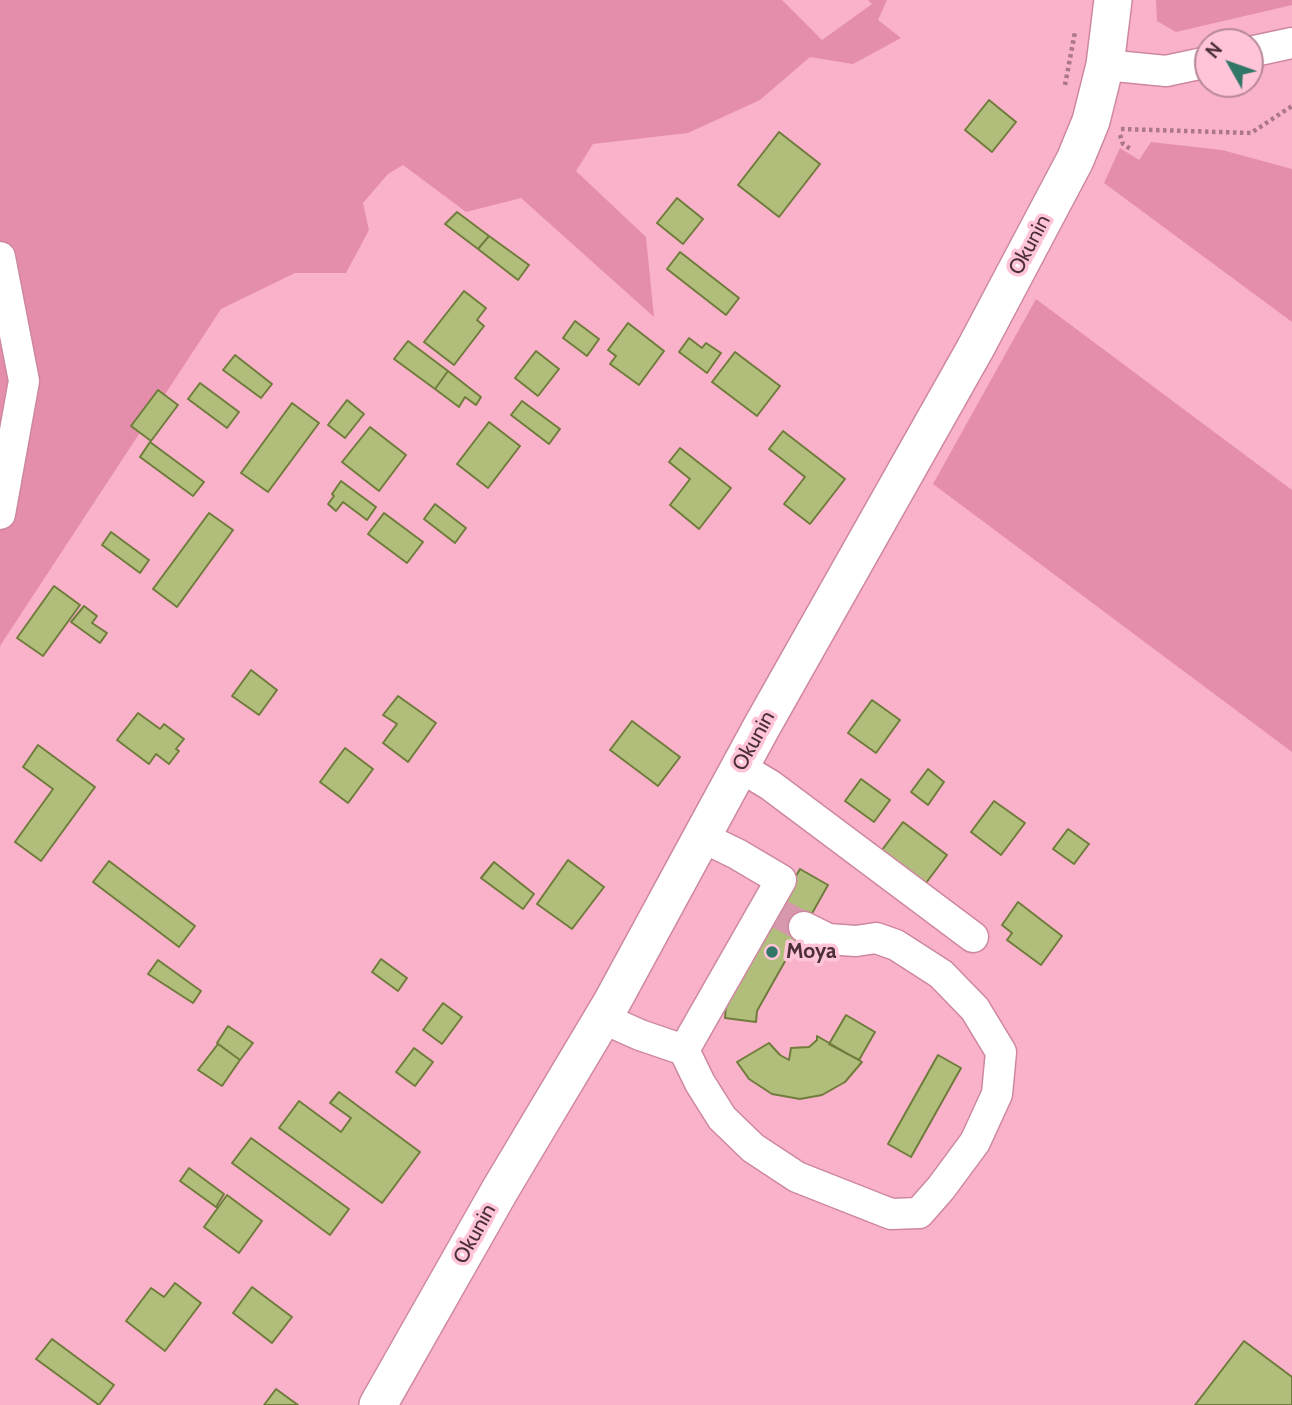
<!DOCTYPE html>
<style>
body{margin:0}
#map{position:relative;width:1292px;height:1405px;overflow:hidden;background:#fab2ca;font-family:Cabin,sans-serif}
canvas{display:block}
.north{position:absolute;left:1194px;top:28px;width:70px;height:70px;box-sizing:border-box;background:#ffc4d7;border:2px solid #b78898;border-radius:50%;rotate:310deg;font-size:19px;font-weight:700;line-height:28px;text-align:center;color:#4c2f39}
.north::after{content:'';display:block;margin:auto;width:24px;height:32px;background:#327668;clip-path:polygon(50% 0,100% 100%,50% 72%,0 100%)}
</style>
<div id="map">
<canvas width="1292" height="1405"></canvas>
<div class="north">N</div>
</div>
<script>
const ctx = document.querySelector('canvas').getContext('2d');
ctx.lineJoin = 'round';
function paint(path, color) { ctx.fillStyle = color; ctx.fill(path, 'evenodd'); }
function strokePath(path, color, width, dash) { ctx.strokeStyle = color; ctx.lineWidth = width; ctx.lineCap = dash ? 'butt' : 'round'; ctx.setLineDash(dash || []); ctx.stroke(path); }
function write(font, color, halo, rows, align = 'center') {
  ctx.font = font + ' Cabin,sans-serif'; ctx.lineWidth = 7; ctx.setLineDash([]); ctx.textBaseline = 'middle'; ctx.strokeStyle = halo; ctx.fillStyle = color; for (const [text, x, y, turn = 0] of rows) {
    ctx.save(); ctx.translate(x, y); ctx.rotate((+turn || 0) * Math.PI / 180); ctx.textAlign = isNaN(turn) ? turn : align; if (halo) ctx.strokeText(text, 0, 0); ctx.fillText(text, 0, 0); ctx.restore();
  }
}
const green = new Path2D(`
 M0,0H782L822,40L872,4L868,0H887L878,20L901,38L853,64L810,57L760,100L688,133L593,144L576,171L646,237L654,317L521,198L466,212L403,165L388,174L363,203L369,230L346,273H295L221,309L0,646Z
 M1156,0H1292V5L1176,32L1157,21Z
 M1151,142L1222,150L1292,169V322L1104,183L1120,148L1139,160Z
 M1036,299L1292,490V752L933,484Z`);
const building = new Path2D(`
 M989,100L1016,122L992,152L965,130Z
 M779,132L820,164L779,217L738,185Z
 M677,198L703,219L683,244L657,223Z
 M457,212L489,236L478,249L445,224Z
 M489,236L529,265L518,280L478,249Z
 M680,252L739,298L726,315L667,269Z
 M464,291L486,308L477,320L484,326L454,365L424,342Z
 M575,321L599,339L587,356L563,338Z
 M628,323L664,351L639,385L610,364L616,356L608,350Z
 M689,338L702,348L706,343L721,353L707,373L679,352Z
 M408,341L448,371L435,389L394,359Z
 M536,351L559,369L538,396L515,378Z
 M735,352L780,386L757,416L712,382Z
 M235,355L272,384L261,398L223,370Z
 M448,371L481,397L476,405L465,397L459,407L435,389Z
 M200,383L239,412L227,428L188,399Z
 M158,390L178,405L151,441L131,426Z
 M347,400L364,414L345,438L328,425Z
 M522,401L560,429L549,444L511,415Z
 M292,403L319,423L268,492L241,473Z
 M489,422L520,446L488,488L457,464Z
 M370,427L406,455L379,491L342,462Z
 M783,431L845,479L810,524L784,504L805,477L769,449Z
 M150,442L204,482L193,496L140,457Z
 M680,448L731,488L699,529L670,505L690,479L669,462Z
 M341,481L376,507L367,520L343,502L336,511L328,504L334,496L332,494Z
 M435,504L466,528L455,543L424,519Z
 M209,513L233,530L177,607L153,589Z
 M384,513L423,542L407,563L368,534Z
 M111,532L149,560L140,573L102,545Z
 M54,586L80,605L43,656L17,638Z
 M84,606L97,616L92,623L107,633L100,643L71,622Z
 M251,670L277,690L259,715L232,696Z
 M398,696L436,723L408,762L383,743L397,724L383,715Z
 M872,700L900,720L876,753L848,733Z
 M138,713L160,729L164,724L184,739L176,749L179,751L169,764L156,754L149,764L117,740Z
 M632,721L680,757L658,786L610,750Z
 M38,745L95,787L41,861L15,842L53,789L23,767Z
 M345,748L373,769L348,803L320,782Z
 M928,769L944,782L928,805L911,792Z
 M861,779L890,800L874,822L845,801Z
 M994,801L1025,823L1001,855L971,832Z
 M903,822L947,855L923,887L879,854Z
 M1068,829L1089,844L1074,864L1053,849Z
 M568,860L604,887L572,929L537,904Z
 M109,861L195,926L179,947L93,882Z
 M494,862L534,894L523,909L481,878Z
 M800,869L828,885L757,1011L756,1022L725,1018L726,1005L730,992Z
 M1018,902L1062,936L1041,965L1007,940L1012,933L1002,925Z
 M381,959L407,978L398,991L372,972Z
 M158,960L201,991L193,1003L148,974Z
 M443,1003L462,1017L442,1044L423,1030Z
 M846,1015L875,1032L859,1060L829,1044Z
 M228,1026L253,1043L240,1060L217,1043Z
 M817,1036L862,1062L845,1082L822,1095L800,1099L772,1094L749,1079L737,1062L769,1043L780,1055L789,1060L791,1048L809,1047L817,1040Z
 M218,1044L240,1060L222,1086L198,1070Z
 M414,1048L433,1062L415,1086L396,1072Z
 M938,1055L961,1068L911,1157L888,1144Z
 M339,1092L420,1152L382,1203L279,1128L299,1101L341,1132L351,1118L330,1103Z
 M251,1138L349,1209L330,1235L232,1163Z
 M189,1168L224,1194L216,1207L180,1181Z
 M227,1195L262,1221L239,1253L204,1227Z
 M175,1283L201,1303L165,1351L126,1321L151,1288L164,1297Z
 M252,1287L292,1317L272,1343L233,1313Z
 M52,1339L114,1385L99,1405L36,1359Z
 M1244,1341L1292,1377V1405H1195Z
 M276,1389L298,1405H264Z`);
const minorTunnel = new Path2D(`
 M776,912L804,927`);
const path = new Path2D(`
 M1065,85L1075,32
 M1121,129L1251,133L1292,106
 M1120,135L1123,144L1132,150`);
const minor = new Path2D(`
 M1250,52L1292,43
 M1105,65L1166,71L1208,62
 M0,257L24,381L0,514
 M740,767L770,785L973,937
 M602,1018L640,1035L684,1050L781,880L737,854L702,837
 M684,1050L700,1083L722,1118L753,1148L797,1177L891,1214L919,1213L941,1188L975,1142L997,1094L1001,1052L975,1009L941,974L896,945L876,938L856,941L828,939L804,927`);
const major = new Path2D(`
 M378,1405L500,1190L611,1004L761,728L975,349L1075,160L1091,121L1105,65L1113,0`);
const markers = [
 [772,952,7,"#327668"]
];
const streetNames = [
 ["Okunin",1030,245,-62],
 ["Okunin",754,741,-61],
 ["Okunin",475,1234,-61]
];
const poiNames = [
 ["Moya",786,952]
];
paint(green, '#e48eac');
paint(building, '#b1be7b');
strokePath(building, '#707c3b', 2);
strokePath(minorTunnel, '#d798ad', 30, [30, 15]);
strokePath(minor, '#cd88a0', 33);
strokePath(major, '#cd88a0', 40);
strokePath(path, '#ac7789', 4.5, [3.5, 3.5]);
strokePath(minor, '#fff', 30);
strokePath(major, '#fff', 37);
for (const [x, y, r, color] of markers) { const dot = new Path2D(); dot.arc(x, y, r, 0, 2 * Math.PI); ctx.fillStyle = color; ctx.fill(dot); strokePath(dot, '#ffc4d7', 2.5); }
write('21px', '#4c2f39', '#ffc4d7', streetNames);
write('bold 21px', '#4c2f39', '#ffc4d7', poiNames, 'left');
</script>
